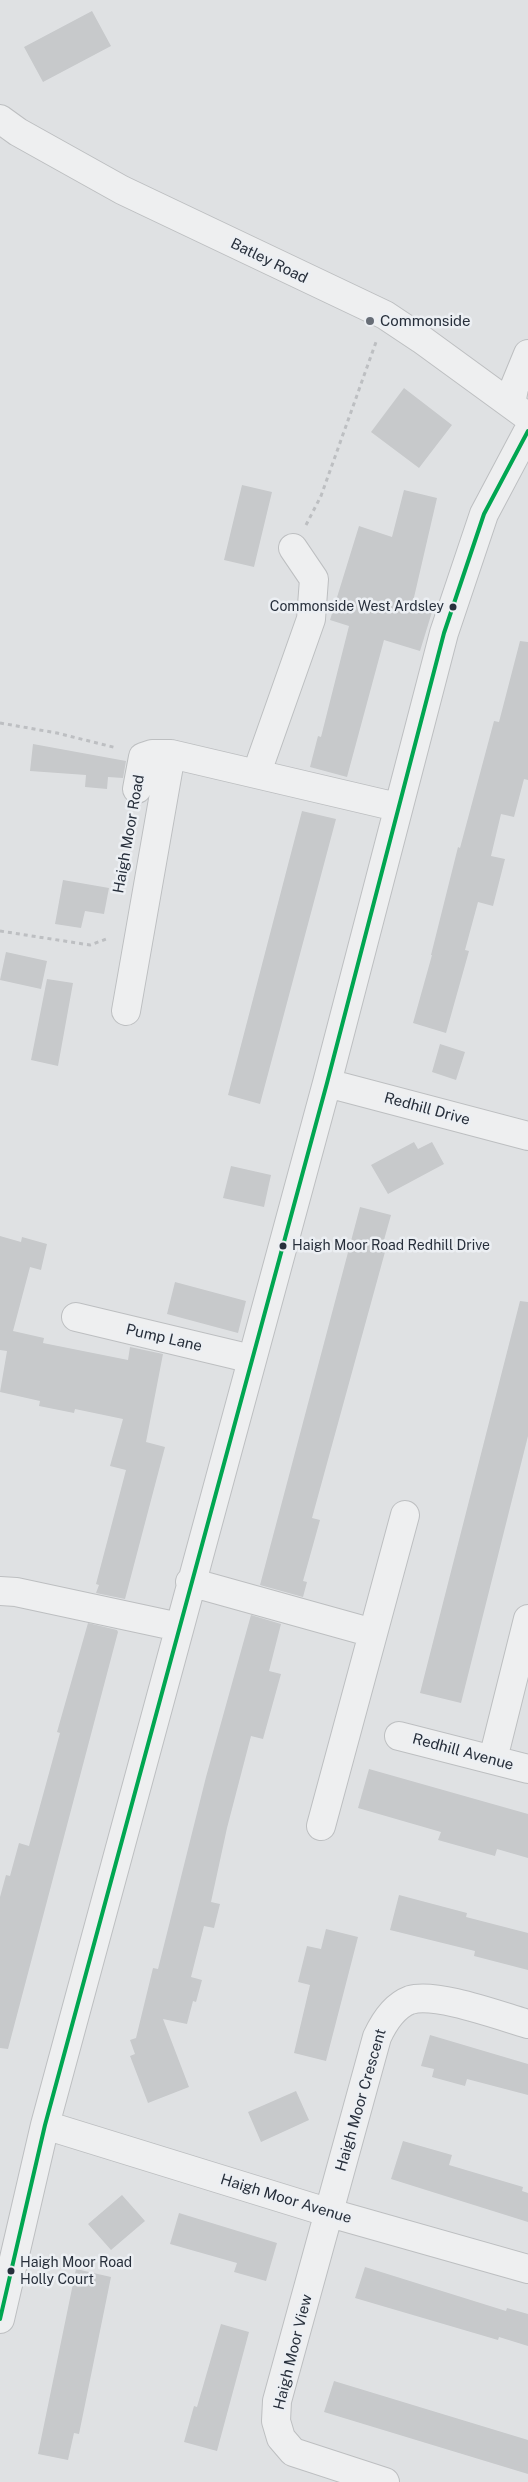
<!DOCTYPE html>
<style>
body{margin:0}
canvas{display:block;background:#dfe1e3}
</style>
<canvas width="528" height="2482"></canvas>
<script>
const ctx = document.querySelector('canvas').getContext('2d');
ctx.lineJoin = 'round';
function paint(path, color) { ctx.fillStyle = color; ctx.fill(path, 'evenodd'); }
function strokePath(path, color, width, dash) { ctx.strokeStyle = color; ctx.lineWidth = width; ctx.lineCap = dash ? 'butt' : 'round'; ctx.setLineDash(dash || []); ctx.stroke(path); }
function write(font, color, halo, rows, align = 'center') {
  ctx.font = font + ' "Public Sans",sans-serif'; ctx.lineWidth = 5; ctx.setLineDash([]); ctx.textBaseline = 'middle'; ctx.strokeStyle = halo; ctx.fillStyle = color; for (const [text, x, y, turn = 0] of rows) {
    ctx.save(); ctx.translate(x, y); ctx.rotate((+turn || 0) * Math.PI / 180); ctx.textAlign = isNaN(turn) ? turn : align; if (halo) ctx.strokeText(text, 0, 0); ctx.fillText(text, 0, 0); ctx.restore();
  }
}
const building = new Path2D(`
 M92,11L111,46L43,82L24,47Z
 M404,388L452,425L419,468L371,432Z
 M242,485L272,492L254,567L224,560Z
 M404,490L437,498L412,606L432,612L420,651L384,640L347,777L310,767L318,736L321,737L349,626L330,620L359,526L392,537Z
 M520,641L528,642V780L524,779L514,817L501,814L491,856L505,859L493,906L478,902L465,950L469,951L446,1033L413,1023L432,955H431L458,847L460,848L494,721L499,722Z
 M33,744L126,761L123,778L108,777L107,789L85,787L86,775L30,771Z
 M302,811L336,819L260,1104L228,1095Z
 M63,880L109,888L104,914L85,911L81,928L55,924Z
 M6,952L47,961L41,989L0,980Z
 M47,979L73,983L58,1066L31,1060Z
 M440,1044L465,1052L456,1080L432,1072Z
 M414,1142L418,1149L432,1142L444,1164L388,1194L371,1165Z
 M231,1166L271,1175L264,1207L223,1198Z
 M360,1207L391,1215L384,1240L388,1241L312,1518L320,1520L303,1581L307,1582L303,1597L260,1585Z
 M0,1236L21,1242L22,1237L47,1244L41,1270L30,1267L13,1331L44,1338L43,1343L128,1360L130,1347L163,1354L146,1442L165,1447L125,1599L96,1593L99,1585L96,1584L126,1470L110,1466L123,1419L75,1409L74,1413L39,1406L40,1401L0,1392L7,1351L0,1350Z
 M175,1282L246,1301L238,1333L167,1314Z
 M520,1301L528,1302V1436L461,1703L420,1693Z
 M251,1615L281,1624L269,1671L281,1674L263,1739L251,1736L227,1828L211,1902L220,1904L214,1928L204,1926L191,1977L202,1980L196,2002L193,2001L187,2024L163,2019L189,2087L148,2103L130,2056L135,2054L130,2040L136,2038L153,1968L158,1969L206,1777Z
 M88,1623L117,1630L118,1632L8,2049L0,2048V1897L6,1875L10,1876L19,1843L29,1846L60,1733L57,1732Z
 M369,1769L528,1814V1858L497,1849L495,1856L438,1840L441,1832L358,1808Z
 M399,1895L467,1913L466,1917L528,1933V1970L474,1956L475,1951L390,1930Z
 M326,1929L358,1937L326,2061L294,2053L310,1985L298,1982L307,1946L321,1949Z
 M430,2035L528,2064V2095L467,2079L465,2086L432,2077L434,2069L421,2066Z
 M296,2091L309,2120L261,2142L248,2112Z
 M403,2141L452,2155L449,2165L523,2187L522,2191L528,2193V2222L391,2179Z
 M122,2195L145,2221L111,2250L88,2224Z
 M179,2213L277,2243L266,2281L234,2272L237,2263L170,2244Z
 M365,2267L506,2311L507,2308L528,2314V2346L499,2337L498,2340L355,2298Z
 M76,2269L111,2277L79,2434L74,2433L68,2460L38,2454Z
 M221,2324L249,2332L217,2451L184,2442L194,2406L197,2407Z
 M334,2381L528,2440V2474L324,2412Z`);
const path = new Path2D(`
 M306,525L321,496L376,342
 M0,723L57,733L117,748
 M0,931L90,945L109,938`);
const minor = new Path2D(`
 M0,119L18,132L122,190L385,315L421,339L528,417
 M511,404L514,388L528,354
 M257,772L311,619L314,579L293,548
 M137,789L143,757L152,754H171L397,807
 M126,1011L171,754
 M327,1083L528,1136
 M76,1317L252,1359
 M190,1582L373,1633
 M0,1591L16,1592L179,1627
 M399,1736L528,1769
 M493,1759L528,1619
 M321,1826L405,1515
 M45,2125L330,2213L528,2269
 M0,2319L45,2125L327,1083L444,633L484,514L528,431
 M385,2482L293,2452L281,2438L276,2421L277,2401L377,2037C384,2022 394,2006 410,2000C436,1992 500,2016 528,2024`);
const bus1 = new Path2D(`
 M0,2319L45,2125L327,1083L444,633L484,514L528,431`);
const markers = [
 [370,321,5,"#676d76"],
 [453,607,4.5,"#272f3b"],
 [283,1246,4.5,"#272f3b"],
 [11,2271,4.5,"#272f3b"]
];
const busNames = [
 ["Commonside West Ardsley",444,607,"right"],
 ["Haigh Moor Road Redhill Drive",292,1246],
 ["Haigh Moor Road",20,2263],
 ["Holly Court",20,2280]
];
const streetNames = [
 ["Batley Road",269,261,26],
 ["Haigh Moor Road",129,834,-80],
 ["Redhill Drive",427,1109,15],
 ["Pump Lane",164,1338,13],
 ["Redhill Avenue",463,1752,15],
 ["Haigh Moor Crescent",361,2100,-74],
 ["Haigh Moor Avenue",286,2199,17],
 ["Haigh Moor View",293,2352,-76]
];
const poiNames = [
 ["Commonside",380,321]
];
paint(building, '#c7c9cb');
strokePath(minor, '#bdbfc1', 30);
strokePath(path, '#bdbfc2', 3, [4, 4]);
strokePath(minor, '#eeeff0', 28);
strokePath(bus1, '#00a651', 4);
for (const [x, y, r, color] of markers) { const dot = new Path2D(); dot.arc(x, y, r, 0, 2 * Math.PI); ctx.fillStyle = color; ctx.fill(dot); strokePath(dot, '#eceff3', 2); }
write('14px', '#272f3b', '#eceff3', busNames, 'left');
write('15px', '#272f3b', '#eceff3', streetNames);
write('15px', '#272f3b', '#eceff3', poiNames, 'left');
</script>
